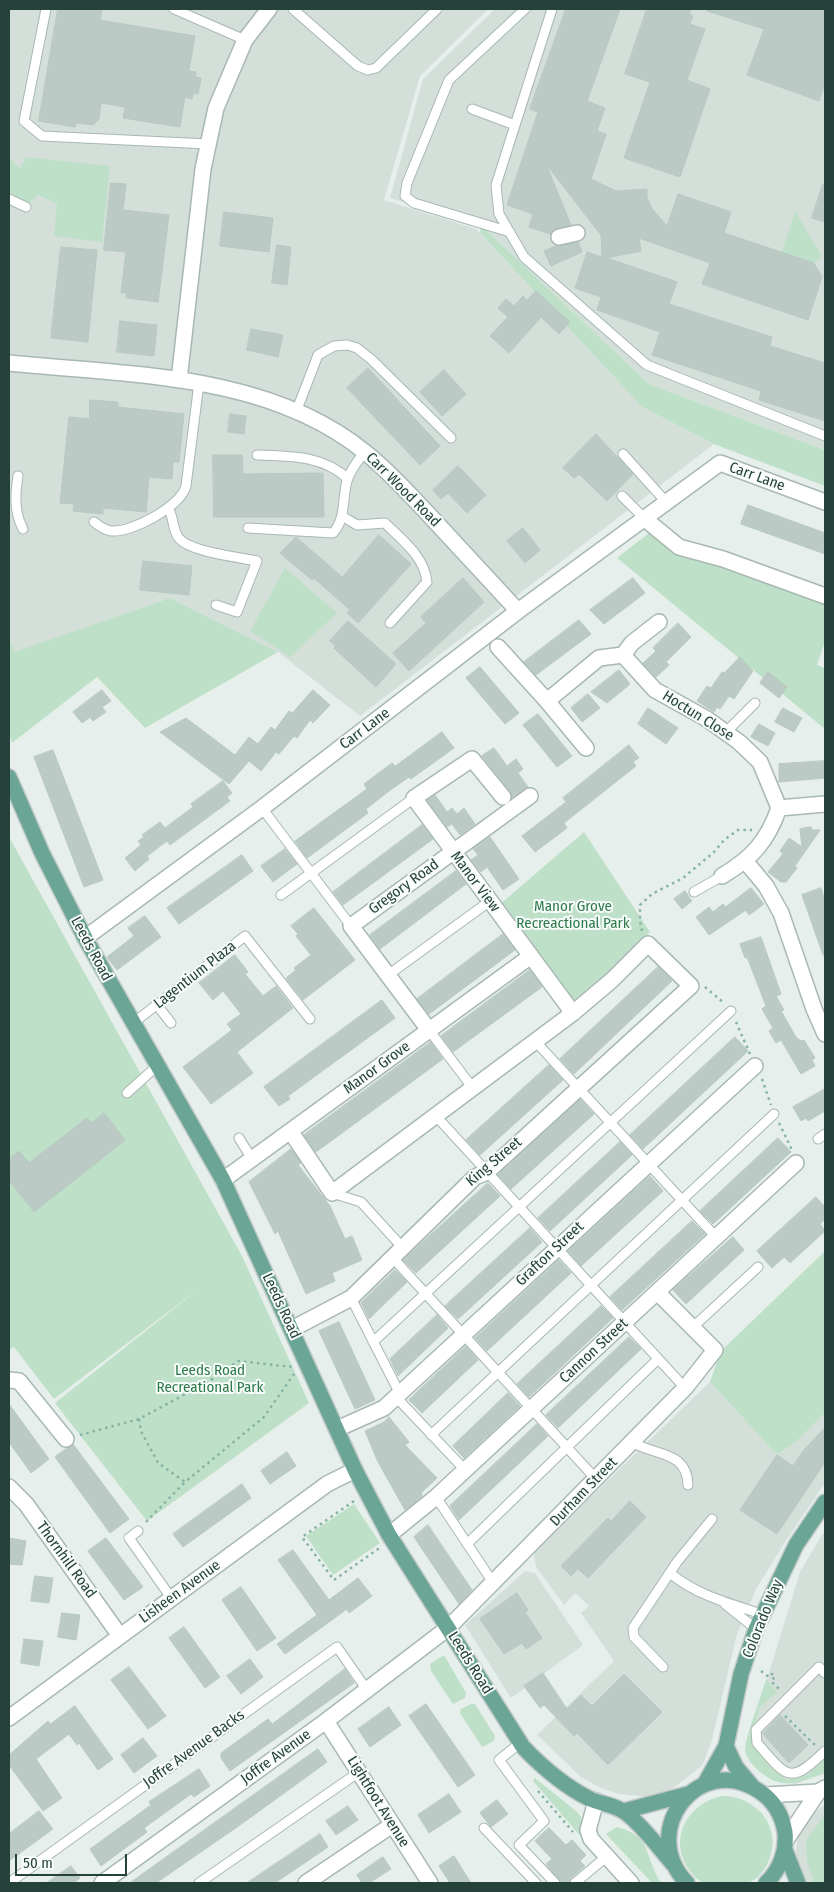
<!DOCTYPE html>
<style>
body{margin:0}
#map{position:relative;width:834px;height:1892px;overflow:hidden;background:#e6efeb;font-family:"Fira Sans Condensed",sans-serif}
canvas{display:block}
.frame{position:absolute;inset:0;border:10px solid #24423a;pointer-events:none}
.scale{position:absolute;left:15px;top:1854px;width:112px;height:22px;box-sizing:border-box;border:2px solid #24423a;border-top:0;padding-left:6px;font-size:15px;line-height:18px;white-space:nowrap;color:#24423a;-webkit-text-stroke:4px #f7fbf9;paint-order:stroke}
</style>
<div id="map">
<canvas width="834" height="1892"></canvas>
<div class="frame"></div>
<div class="scale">50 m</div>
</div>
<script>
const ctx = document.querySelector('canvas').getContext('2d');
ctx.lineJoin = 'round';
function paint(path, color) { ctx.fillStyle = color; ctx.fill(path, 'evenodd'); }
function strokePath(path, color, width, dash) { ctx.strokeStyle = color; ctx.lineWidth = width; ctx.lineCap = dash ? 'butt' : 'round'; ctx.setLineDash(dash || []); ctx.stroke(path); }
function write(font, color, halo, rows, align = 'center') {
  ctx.font = font + ' "Fira Sans Condensed",sans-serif'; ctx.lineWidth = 4; ctx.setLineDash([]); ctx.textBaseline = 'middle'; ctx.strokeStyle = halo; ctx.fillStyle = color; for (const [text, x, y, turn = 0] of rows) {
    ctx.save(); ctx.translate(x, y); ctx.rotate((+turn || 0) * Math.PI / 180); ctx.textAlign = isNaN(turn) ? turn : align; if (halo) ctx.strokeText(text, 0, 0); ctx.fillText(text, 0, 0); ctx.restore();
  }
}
const built = new Path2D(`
 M9,9H488L420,76L384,200L476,229L642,407L714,444L360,716L278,652L170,598L13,653L9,637V193L29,204L38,195L57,204L102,242L9,158Z
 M495,9H825V450L649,384L481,225L390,198L423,79Z
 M710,1382L777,1455L798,1440L825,1413V1483L789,1536L756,1589L737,1634L712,1740L702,1766L673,1788L650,1797L619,1794L601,1788L581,1777L537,1735L614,1661L581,1613L589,1606L575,1593L564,1605L536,1567L534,1556L536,1549Z
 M825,1530V1773L796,1784L774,1781L750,1762L745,1751L800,1572Z
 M525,1571L535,1573L583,1645L511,1698L465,1625Z
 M825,1804V1883H805L796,1854L798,1836L812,1815Z`);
const green = new Path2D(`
 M26,157L110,166L102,242L54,236L57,204L38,195L29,204L9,193V158L20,168Z
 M795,211L822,257L814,263L782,252Z
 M481,225L649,384L825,450V486L714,444L642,407L480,233Z
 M649,533L825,604V641L817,665L825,668V729L617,558Z
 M285,568L337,613L290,657L250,631Z
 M170,598L278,652L145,728L97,677L12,743L9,733V637L14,652Z
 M584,832L650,932L611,975L573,1009L498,906Z
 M9,837L242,1256L309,1403L147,1521L55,1403L201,1287L54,1399L14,1347L9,1350Z
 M825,1251V1413L798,1440L777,1455L710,1382L721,1351Z
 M354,1504L380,1543L333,1575L306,1536Z
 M444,1655L466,1693L465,1698L453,1704L431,1671L430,1664Z
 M766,1679L777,1692L759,1708C757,1720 751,1731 752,1742L783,1777L788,1780L809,1774L825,1757V1773C797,1783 779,1792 755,1767C751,1763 746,1756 745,1750C745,1738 762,1694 766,1679Z
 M471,1704H475L495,1736L494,1741L482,1747L460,1713L461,1709Z
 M535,1778L576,1811L581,1817L582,1838L533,1781Z
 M722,1796C757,1796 784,1828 768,1863C764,1870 758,1879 750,1882C744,1885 734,1883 727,1883C721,1883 711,1885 704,1883C698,1881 691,1873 688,1868C668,1837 689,1803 722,1796Z
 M825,1815V1883H814L807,1861L806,1840Z
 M617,1827C653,1836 644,1857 661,1883H652L606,1834Z`);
const building = new Path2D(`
 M58,9H102L100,20L195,36L189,71L196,72L195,77L201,78L198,94L193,93L192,99L185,97L180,127L123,118L125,107L101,103L99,119L93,125L76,123L75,127L39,121Z
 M566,9H620L587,101L605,108L597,131L606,134L591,179L616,191L647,189V197L652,209L667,226L678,194L731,212L724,233L814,263L822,277L808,320L702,284L710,263L639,238L641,251L607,258L677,282L669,304L772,337L770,346L825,363V421L759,400L761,391L652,355L660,332L597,310L601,297L575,288L587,252L602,257L601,235L546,164L571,225L557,228L550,234L529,227L533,214L507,205L538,112L530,109Z
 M647,9H691L689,14L693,16L690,24L705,29L687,80L710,89L680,177L624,158L650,82L625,74Z
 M707,9H825V83L819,101L747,75L764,29L707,11Z
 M111,183L126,184L123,210L169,215L158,302L126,298L127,293H121L126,252L104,250Z
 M823,184H825V222L812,218Z
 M224,212L273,218L269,252L220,246Z
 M578,242L582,252L551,266L544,251L556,246Z
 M277,245L291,247L287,285L272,283Z
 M61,247L97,250L88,342L51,338Z
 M536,291L570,322L559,334L541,317L509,353L490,336L508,317L498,308L506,299L514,306L523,296L527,300Z
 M120,321L157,325L154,356L117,352Z
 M251,329L283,335L278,357L247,350Z
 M368,368L440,446L420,465L347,388Z
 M444,370L466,394L442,416L420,392Z
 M90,400L118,402V407L184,414L179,462H173L172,479L149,477L146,512L103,508V514L73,511L74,504L60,503L69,417L89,419Z
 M230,414L246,416L244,434L228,432Z
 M596,434L633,474L607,501L579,474L574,478L563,468Z
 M213,455H242L243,474L323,473L324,517H214Z
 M458,466L486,495L467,513L448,493L441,499L433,490Z
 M748,505L825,533V554L741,524Z
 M523,528L540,550L525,563L507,541Z
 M379,535L411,564L358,623L347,613L350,610L314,578L312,580L280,553L296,537L342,577Z
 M143,561L192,566L189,595L140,590Z
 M463,578L484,602L409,671L393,653L426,623L421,617Z
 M633,578L645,593L604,624L590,610Z
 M579,620L591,634L536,675L524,662Z
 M348,621L396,664L376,687L334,648L336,646L330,641Z
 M678,623L691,637L666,662L669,665L656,677L643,663L656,651L653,648Z
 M740,657L753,671L734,699L729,696L720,709L717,707L714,712L697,701L707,686L711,688L722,672L724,673Z
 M480,667L519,713L505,724L466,678Z
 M619,670L630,684L623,690L607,703L591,692Z
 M768,672L787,687L779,698L760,683Z
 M102,690L111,701L102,707L106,712L93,721L90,717L82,723L73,712Z
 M313,690L330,705L313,723L310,720L297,738L294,736L279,754L276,752L261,771L249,761L229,784L160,732L186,718L235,755L249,737L258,744L271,727L275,730L289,711L292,713Z
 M588,694L600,708L582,722L571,708Z
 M648,708L678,728L666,744L638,724Z
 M783,708L802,718L794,732L775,722Z
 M538,714L572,756L557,767L523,725Z
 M759,724L775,733L768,746L751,737Z
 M442,732L454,748L411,779L409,777L389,791L366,809L368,813L307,858L295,841L367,789L364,784L392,763L395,766Z
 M629,745L639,758L633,762L636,766L564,823L567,828L535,852L522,836L566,802L563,798Z
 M494,748L507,766L516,759L523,769L518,773L528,787L512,797L510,791L482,756Z
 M53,750L103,880L84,887L34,757Z
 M825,761V778L779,782V764Z
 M223,781L232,793L227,797L230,801L170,845L167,841L147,856L149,859L135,871L125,858L141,845L138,841L144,837L142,835L160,822L165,828L193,807L191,804Z
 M435,795L447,812L452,808L457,814L464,808L475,824L460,835L452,824L447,827L427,800Z
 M422,825L433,839L343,905L333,892Z
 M811,827L812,830H820L795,866L797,868L786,882H781L768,872L783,854L780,851L789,838L802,847L800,829Z
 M490,837L519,879L503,890L487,867L481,872L471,860L478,855L473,849Z
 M285,849L297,864L273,882L261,866Z
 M242,855L253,871L179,924L167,908Z
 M456,871L466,884L380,949L370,935Z
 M751,888L764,904L749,915L746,910L709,935L696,917L709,907L713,912L723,904L725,907Z
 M821,888L825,901V955H823L802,895Z
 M685,891L692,901L682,909L674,899Z
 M314,908L355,960L303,1000L286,978L296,970L294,968L311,955L296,936L298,934L291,926Z
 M145,916L161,937L117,970L107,957L134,936L128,928Z
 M503,934L515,950L429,1014L417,999Z
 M761,937L781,994L776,996L784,1010L781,1011L796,1037L801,1041L804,1040L815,1058L812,1060L815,1066L801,1074L781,1040L776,1043L769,1031L773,1028L762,1009L766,1006L747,957L745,958L740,944Z
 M235,955L248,972L245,974L263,996L276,986L293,1008L237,1052L253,1073L211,1104L183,1067L232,1030L227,1024L241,1014L223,991L213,1000L199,983Z
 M658,967L672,981L574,1074L560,1059Z
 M530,970L542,987L453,1052L441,1036Z
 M382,1000L395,1018L288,1096L290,1099L279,1106L264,1087Z
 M735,1037L748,1051L643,1149L630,1135Z
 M431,1042L443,1059L316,1152L304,1135Z
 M549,1065L563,1080L480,1155L466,1140Z
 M825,1089V1111L808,1121L806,1118L801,1121L793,1107Z
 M580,1099L594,1114L511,1189L498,1175Z
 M104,1113L125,1140L34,1212L9,1180V1159L19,1151L29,1163L87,1118L91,1123Z
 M778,1138L791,1152L713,1224L700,1211Z
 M620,1142L632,1155L550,1231L538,1218Z
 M291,1149L301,1163L298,1165L330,1206L345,1239L352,1236L362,1260L332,1273L335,1281L306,1294L278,1231L275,1234L249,1182Z
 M650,1176L663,1191L581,1266L568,1251Z
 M488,1183L500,1196L416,1273L403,1260Z
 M816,1197L825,1207V1219L820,1224L825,1231L790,1263L784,1257L772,1268L757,1251Z
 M692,1221L705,1234L622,1310L610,1297Z
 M530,1228L542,1242L458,1319L445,1306Z
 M733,1237L744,1250L686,1304L673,1290Z
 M559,1260L571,1273L487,1351L475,1338Z
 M395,1270L407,1282L369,1319L361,1303Z
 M601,1306L613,1318L529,1397L517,1384Z
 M437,1315L448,1328L398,1376L390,1359Z
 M339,1322L375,1400L355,1409L319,1331Z
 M629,1337L641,1349L558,1428L546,1415Z
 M466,1346L478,1360L422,1413L409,1400Z
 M508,1393L520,1406L464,1458L453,1446Z
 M9,1404L49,1459L31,1473L9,1442Z
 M389,1417L409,1442L405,1445L437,1478L421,1493L422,1496L405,1510L378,1462L365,1431L384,1422Z
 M537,1424L548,1436L459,1520L450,1506Z
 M825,1428V1462L777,1534L740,1510L777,1455L793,1466L803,1451Z
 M73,1444L129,1519L110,1533L55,1457Z
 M287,1452L296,1466L270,1484L261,1471Z
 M242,1484L251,1498L183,1547L173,1534Z
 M630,1501L646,1517L588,1578L578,1569L571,1576L561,1566L608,1518L611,1521Z
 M428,1525L472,1590L459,1604L414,1537Z
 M9,1538L26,1541L22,1565L9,1564Z
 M106,1538L143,1587L124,1600L88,1551Z
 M293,1550L329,1600L358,1578L372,1596L349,1613L347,1609L285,1654L277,1644L317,1615L278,1560Z
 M35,1576L53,1578L49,1603L31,1601Z
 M241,1587L276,1638L257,1651L222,1600Z
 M517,1593L528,1610L525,1612L542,1638L526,1649L522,1643L504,1654L480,1619Z
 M62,1613L80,1615L76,1640L58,1637Z
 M184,1627L220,1677L205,1688L169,1638Z
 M24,1639L43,1641L39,1666L21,1663Z
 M250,1659L263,1677L241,1694L227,1676Z
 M129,1667L166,1716L148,1729L111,1680Z
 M345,1669L354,1683L230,1771L221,1758V1753L268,1719L272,1724Z
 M543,1673L567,1709L581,1695L592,1706L624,1674L662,1712L608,1765L577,1733L574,1736L544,1705L540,1708L524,1686Z
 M426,1704L475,1775L458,1787L409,1716Z
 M75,1706L113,1759L98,1770L79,1743L77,1745L69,1734L60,1741L36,1759L62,1798L43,1811L9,1765V1755L48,1721L50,1724Z
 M389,1707L401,1725L370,1747L358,1729Z
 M780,1715L808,1745L789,1763L763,1734Z
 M143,1738L157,1756L134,1773L121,1755Z
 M318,1749L327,1762L240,1825L156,1883H130Z
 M199,1769L210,1786L194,1797L191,1794L144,1828L147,1832L101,1866L90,1849L151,1805L149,1802Z
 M449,1794L461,1812L429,1833L418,1815Z
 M497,1800L508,1814L491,1827L480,1813Z
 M348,1806L358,1820L336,1835L326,1821Z
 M39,1811L53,1829L9,1861V1834Z
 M549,1828L566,1845L572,1840L586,1855L580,1861L585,1866L571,1878L569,1883H561L546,1864L552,1859L535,1841Z
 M320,1834L328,1847L275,1883H247Z
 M454,1856L471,1883H450L439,1866Z
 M383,1857L391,1869L369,1883H362L357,1875Z
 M71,1866L80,1878L73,1883H47Z`);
const path = new Path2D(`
 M642,931L640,921V905L652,894L683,878L714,852L724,840L738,830H752
 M705,987L724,1003
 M736,1022L750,1054
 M762,1079L771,1105
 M779,1123L792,1150
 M139,1419L141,1431L158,1463L185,1482L264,1417L294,1374
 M80,1435L139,1419L208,1382L238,1361L293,1367
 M354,1501L302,1537L334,1580L381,1547
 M146,1522L185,1482
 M761,1671L769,1677L772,1674L775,1677L771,1681L780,1690
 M785,1716L815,1745
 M538,1791L573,1832`);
const lane = new Path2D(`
 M46,9L24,121L42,136L208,144
 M174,9L245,40
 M293,9L358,66L368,70L376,68L437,9
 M552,9L496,185L499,214L524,257L647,365L825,436
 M472,109L515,125
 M9,199L26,207
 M510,232L414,203L405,196L407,183L449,80L525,9
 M296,412L318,355L334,346L347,345L357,348L372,360L451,438
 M623,454L667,503
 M257,455C289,456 323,455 348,479
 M18,476C15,495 14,512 23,529
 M622,496L645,519
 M168,508C174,517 172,528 178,537C188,552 239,557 257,561L237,612L216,605
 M342,516L357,525L385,523C403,541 424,556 427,582L390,623
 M94,522C99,526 105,530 111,531C132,533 181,506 186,486L199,383
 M248,528L333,533C346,519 342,499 347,481C350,470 358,461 365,451
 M725,733L755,703
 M262,808L351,926
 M694,892L722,876
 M281,895L414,798
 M388,975L490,901
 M157,1005L171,1023
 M132,1024L245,936L310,1019
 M429,1030L472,1087
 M535,1041L716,1237
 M127,1093L157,1066
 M436,1116L685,1388
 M239,1138L252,1159
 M818,1139L825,1134
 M332,1193L361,1202L402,1247
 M392,1257L596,1479
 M351,1298L400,1394
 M692,1328L758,1267
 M373,1342L731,1011
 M396,1397L466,1471
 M431,1435L774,1114
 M632,1442C654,1456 687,1450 688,1485
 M436,1497L494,1584
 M138,1531L129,1538L172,1599
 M467,1544L658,1359
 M670,1573C696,1595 730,1604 762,1614
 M725,1604L756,1629
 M663,1667L634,1637L633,1628L677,1562L712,1519
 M825,1673L819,1667L756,1730L757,1743C787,1777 789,1786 825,1751
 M520,1743L499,1760L544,1821L519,1845L555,1883
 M484,1828L536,1883
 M9,1883L337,1647L367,1690
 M199,1883L359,1772
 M575,1883L606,1857`);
const street = new Path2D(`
 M559,237L577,233
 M9,363C128,375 269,373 366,453C390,472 410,495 431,517C460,548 489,580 518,611
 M179,380L203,169L216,108L245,40L269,9
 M645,519L679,547L723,559L825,596
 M498,647L547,701L586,748
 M623,655L632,643L659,622
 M547,701L599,658L623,655L655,690L707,719L739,742L760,762L779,808
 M503,797L472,759L414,798L573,1013
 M779,808L825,804
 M746,862L766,886L781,913L814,1009L825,1034
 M722,876C752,858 767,842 779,808
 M85,938L262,808L518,611L720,463L825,502
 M429,1030L351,926L530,796
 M291,1132L332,1193L573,1013L612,980L648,944L691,986L487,1172L475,1177L351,1298L292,1329
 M223,1180L531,956
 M9,1380L19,1381L66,1439
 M337,1429L384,1408L755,1066
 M9,1487L26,1504L120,1636
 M389,1535L436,1497L796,1163
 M9,1718L327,1484L355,1470
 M326,1721L430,1883
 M766,1795L818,1792L825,1788
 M596,1801L588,1830L591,1839L631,1883
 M786,1840L818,1792
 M102,1883L326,1721L448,1628L685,1388L715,1350L657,1292
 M306,1883L392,1825`);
const primary = new Path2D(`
 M9,777L42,853L85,938L223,1180L355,1470L389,1535L523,1747C543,1768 564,1786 590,1799C601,1804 616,1805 626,1813C644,1827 658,1847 673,1864
 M726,1746L736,1767L752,1786
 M704,1785L726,1746L741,1674L756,1629L796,1545L825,1502
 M624,1811L688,1794
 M785,1850L798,1883
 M687,1883C637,1831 699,1751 759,1791C773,1800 782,1815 785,1832C787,1851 780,1870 766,1883`);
const streetNames = [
 ["Carr Lane",757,477,20],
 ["Carr Wood Road",403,490,45],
 ["Hoctun Close",698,716,32],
 ["Carr Lane",365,729,-37],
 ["Manor View",475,882,53],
 ["Gregory Road",404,887,-36],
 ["Leeds Road",91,949,62],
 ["Lagentium Plaza",195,975,-38],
 ["Manor Grove",377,1068,-36],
 ["King Street",494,1162,-40],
 ["Grafton Street",550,1254,-43],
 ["Leeds Road",281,1306,65],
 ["Cannon Street",594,1351,-43],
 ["Durham Street",584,1492,-46],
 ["Thornhill Road",66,1560,54],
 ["Lisheen Avenue",180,1592,-36],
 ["Colorado Way",763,1619,-68],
 ["Leeds Road",470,1663,58],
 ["Joffre Avenue Backs",194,1749,-36],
 ["Joffre Avenue",276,1757,-36],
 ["Lightfoot Avenue",378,1802,58]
];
const parkNames = [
 ["Manor Grove",573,907],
 ["Recreactional Park",573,924],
 ["Leeds Road",210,1371],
 ["Recreational Park",210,1388]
];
paint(built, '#d4dfda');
paint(green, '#bfe0c8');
paint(building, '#bbcac4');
strokePath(building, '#b8c9c2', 1);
strokePath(lane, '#a8b8b2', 11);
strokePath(street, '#a8b8b2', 18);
strokePath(primary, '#c2cac8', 18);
strokePath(path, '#86b3a5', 2.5, [2.5, 4]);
strokePath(lane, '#fff', 9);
strokePath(street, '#fff', 15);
strokePath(primary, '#6aa596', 15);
write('15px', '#24423a', '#f7fbf9', streetNames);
write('15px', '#2d7a4b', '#f7fbf9', parkNames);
</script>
